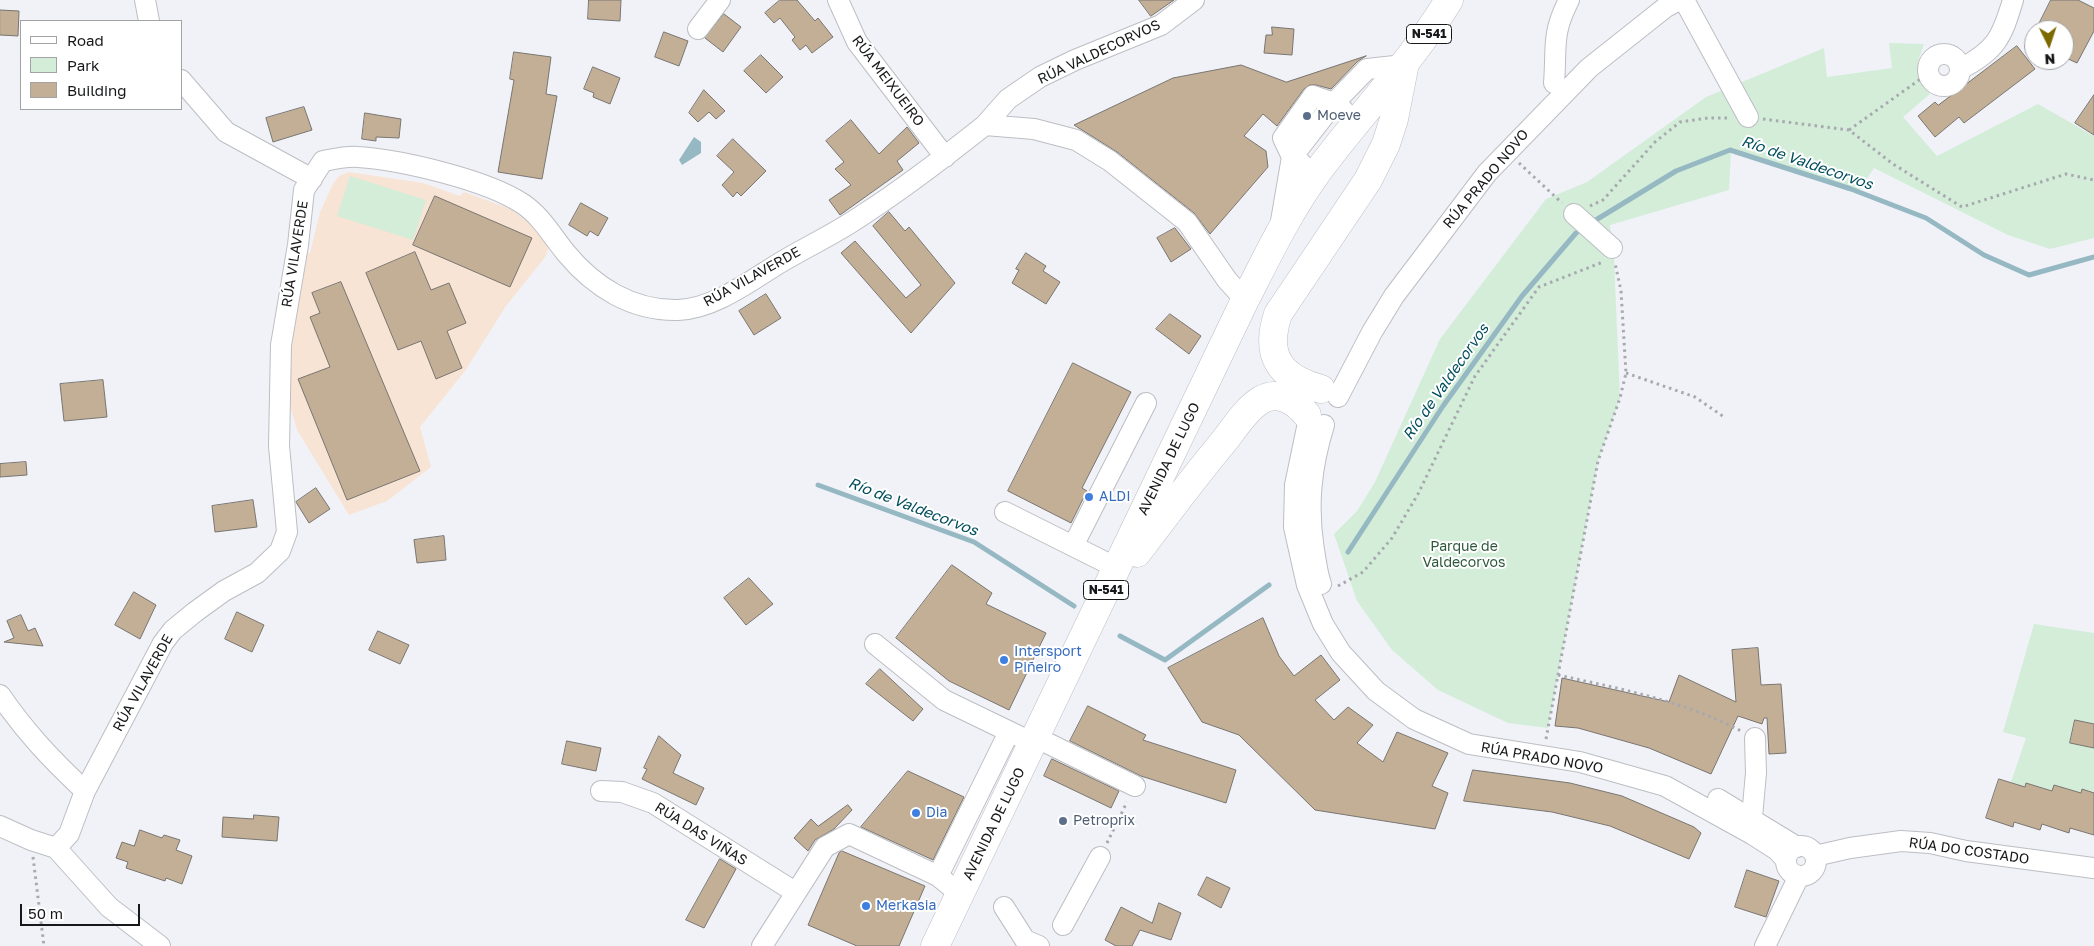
<!DOCTYPE html>
<meta charset="utf-8">
<style>
body{margin:0}
#map{position:relative;width:2094px;height:946px;overflow:hidden;background:#f0f2f8;font-family:"Golos Text",sans-serif}
canvas{display:block}
.legend{position:absolute;left:20px;top:20px;width:162px;height:90px;box-sizing:border-box;background:#fff;border:1px solid #a2a3a3;margin:0;padding:6px 9px;list-style:none;font-size:15px;color:#17181a}
.legend li{display:flex;align-items:center;gap:10px;height:25px}
.legend b{width:25px;border:1px solid #a2a3a3}
.north{position:absolute;left:2024px;top:20px;width:50px;height:50px;box-sizing:border-box;background:#fff;border:1px solid #a2a3a3;border-radius:50%;rotate:176deg;font-size:14px;font-weight:700;line-height:20px;text-align:center;color:#17181a}
.north::after{content:'';display:block;margin:auto;width:18px;height:22px;background:#7c6a01;clip-path:polygon(50% 0,100% 100%,50% 72%,0 100%)}
.scale{position:absolute;left:20px;top:904px;width:120px;height:22px;box-sizing:border-box;border:2px solid #17181a;border-top:0;padding-left:6px;font-size:15px;line-height:18px;white-space:nowrap;color:#17181a;-webkit-text-stroke:4px #fff;paint-order:stroke}
</style>
<div id="map">
<canvas width="2094" height="946"></canvas>
<ul class="legend">
<li><b style="height:6px;background:#fff"></b>Road</li>
<li><b style="height:14px;background:#d3edd9"></b>Park</li>
<li><b style="height:14px;background:#c2af96"></b>Building</li>
</ul>
<div class="north">N</div>
<div class="scale">50 m</div>
</div>
<script>
const ctx = document.querySelector('canvas').getContext('2d');
ctx.lineJoin = 'round';
function paint(path, color) { ctx.fillStyle = color; ctx.fill(path, 'evenodd'); }
function strokePath(path, color, width, dash) { ctx.strokeStyle = color; ctx.lineWidth = width; ctx.lineCap = dash ? 'butt' : 'round'; ctx.setLineDash(dash || []); ctx.stroke(path); }
function write(font, color, halo, rows, align = 'center') {
  ctx.font = font + ' "Golos Text",sans-serif'; ctx.lineWidth = 4; ctx.setLineDash([]); ctx.textBaseline = 'middle'; ctx.strokeStyle = halo; ctx.fillStyle = color; for (const [text, x, y, turn = 0] of rows) {
    ctx.save(); ctx.translate(x, y); ctx.rotate((+turn || 0) * Math.PI / 180); ctx.textAlign = isNaN(turn) ? turn : align; if (halo) ctx.strokeText(text, 0, 0); ctx.fillText(text, 0, 0); ctx.restore();
  }
}
const education = new Path2D(`
 M349,172L423,183L460,196L464,192L511,209L530,224L549,246L546,256L506,306L465,371L420,427L431,467L387,501L349,515L297,430L284,385L298,293L301,291L300,280L305,253H310L320,212L333,184L339,176Z`);
const green = new Path2D(`
 M1889,43L1924,44L1918,61L1919,78L1930,94L1903,117L1937,156L2038,104L2094,136V238L2050,249L2008,235L1874,168L1858,192L1731,150L1729,190L1610,225L1614,258L1620,398L1598,461L1548,728L1508,723L1438,690L1392,650L1357,601L1334,534L1357,511L1375,482L1440,339L1546,199L1587,182L1706,97L1824,48L1827,77L1892,68Z
 M350,176L426,200L413,240L337,216Z
 M2034,624L2094,633V793L2082,789L2081,793L2052,791L2027,783L2025,787L2011,782L2026,738L2003,732Z`);
const water = new Path2D(`
 M694,137L701,142V153L682,165L679,160Z`);
const stream = new Path2D(`
 M1591,223L1676,171L1730,150L1851,189L1926,218L1984,255L2029,275L2094,257
 M818,485L974,542L1074,606
 M1348,552L1443,406L1522,296L1576,233L1584,228
 M1120,636L1165,660L1269,585`);
const building = new Path2D(`
 M589,0H621L620,21L588,19Z
 M780,0H797L815,21L818,18L833,37L812,53L806,45L800,50L792,40L795,37L780,18L774,23L765,13Z
 M1139,0H1174L1151,16Z
 M2051,0H2078L2094,8V31L2077,63L2064,57V30H2036Z
 M0,10L19,11L18,36L0,35Z
 M724,14L741,27L723,52L705,38Z
 M1272,27L1294,29L1292,55L1264,53L1266,35H1272Z
 M664,32L688,41L679,66L655,57Z
 M2017,46L2035,69L1964,123L1959,117L1935,137L1918,116L1935,102L1938,105Z
 M514,52L551,57L546,94L557,96L542,179L498,172L514,80L510,79Z
 M761,55L783,77L766,93L744,71Z
 M1366,56L1358,61L1331,89L1316,85H1310L1304,89L1277,126L1263,114L1244,136L1266,151L1268,167L1210,234L1194,213L1117,152L1074,125L1173,78L1241,65L1286,82Z
 M593,67L620,78L610,104L593,97L594,93L584,89Z
 M704,90L725,111L716,119L709,112L698,122L689,113Z
 M2094,95V135L2075,123Z
 M304,107L312,130L273,142L266,118Z
 M365,113L401,119L399,138L376,137V141L362,139Z
 M851,120L879,154L907,127L919,143L897,161L903,170L840,215L829,200L851,185L835,169L844,162L826,141Z
 M733,139L766,171L741,196L737,192L733,197L722,185L734,172L717,156Z
 M435,196L532,238L510,287L413,245Z
 M581,203L608,218L598,236L590,231L587,236L569,225Z
 M889,212L905,231L909,227L955,283L911,333L841,253L855,241L906,298L921,285L873,226Z
 M1175,228L1191,249L1171,262L1157,238Z
 M415,252L431,290L449,283L466,323L447,331L462,368L436,379L421,341L398,350L366,273Z
 M1026,253L1046,266L1043,271L1060,282L1046,304L1012,283L1019,270L1016,269Z
 M341,282L420,471L347,500L298,379L330,367L310,317L320,313L312,293Z
 M766,294L781,318L754,335L739,311Z
 M1170,314L1201,336L1189,354L1156,329Z
 M1073,363L1131,392L1082,488L1087,491L1071,523L1008,491Z
 M103,380L107,417L64,421L60,384Z
 M26,462L27,475L0,477V464Z
 M316,488L330,509L309,523L296,502Z
 M253,500L257,527L215,532L212,506Z
 M444,536L446,560L417,563L414,540Z
 M952,565L992,593L986,604L1046,633L1009,710L949,681L896,638Z
 M749,578L773,604L746,625L724,598Z
 M134,592L156,605L140,639L115,625Z
 M237,612L264,625L252,652L225,639Z
 M21,615L28,631L35,628L43,646L4,642L14,638L7,621Z
 M1263,618L1279,656L1294,676L1321,655L1340,680L1315,700L1334,720L1348,707L1373,725L1357,743L1383,762L1397,732L1448,753L1432,786L1448,793L1435,829L1315,810L1239,735L1202,722L1168,668Z
 M378,631L409,645L400,664L369,650Z
 M1758,648L1761,685L1781,684L1786,753L1769,754L1767,718H1764L1762,724L1738,716L1711,774L1649,748L1578,728L1555,726L1562,678L1669,702L1679,675L1736,702L1732,650Z
 M880,669L923,709L913,721L866,684Z
 M1088,706L1146,735L1143,740L1236,770L1226,803L1141,776L1070,741Z
 M2075,720L2094,724V748L2070,743Z
 M659,736L681,755L673,773L704,788L696,805L642,779L647,769L644,768Z
 M567,741L601,748L596,771L562,764Z
 M1052,759L1119,791L1111,808L1044,776Z
 M1473,770L1570,783L1622,796L1694,827L1701,833L1689,859L1610,826L1552,812L1464,801Z
 M908,771L964,797L933,860L861,827Z
 M1999,779L2025,787L2026,783L2052,791L2054,785L2081,793L2082,789L2094,793V835L2070,828L2069,833L2042,824L2040,830L2014,822L2013,827L1986,818Z
 M848,805L852,810L834,829L815,840L808,851L794,838L811,819L818,826Z
 M254,815L279,817L277,841L222,837L223,817L253,819Z
 M140,830L162,838L164,835L180,840L176,850L192,856L182,884L166,878L165,881L126,868L128,862L116,858L122,842L134,846Z
 M842,851L925,886L899,946H857L808,925L839,853Z
 M720,859L736,869L704,928L686,920Z
 M1747,870L1779,881L1766,917L1735,907Z
 M1207,877L1230,888L1221,908L1198,895Z
 M1159,903L1181,913L1171,940L1140,930L1132,946H1116L1105,940L1121,907L1152,923Z`);
const path = new Path2D(`
 M1763,119L1849,130L1893,164L1962,207L2066,174L2094,180
 M1849,130L1929,73
 M1519,163L1562,203
 M1590,206L1603,200L1655,142L1680,122L1708,118H1730
 M1626,373L1695,397L1724,417
 M1338,586L1363,572L1392,538L1418,494L1475,376L1539,287L1603,262
 M1558,675C1621,689 1684,701 1741,731
 M1546,739L1598,461L1620,398L1626,373L1621,291L1615,263
 M1107,843L1127,802
 M33,857L44,946`);
const minor = new Path2D(`
 M145,0L149,21
 M838,0L857,42L945,157
 M1684,0L1748,117
 M698,29L720,0
 M1928 70a16 16 0 1 1 32 0a16 16 0 1 1-32 0Z
 M1960,69C1996,51 2002,37 2013,0
 M181,80L226,132L312,179
 M1554,83C1557,47 1551,35 1569,0
 M985,125L1008,99L1040,77L1075,60L1161,25L1194,0
 M1302,164L1292,157L1283,138L1313,96L1334,103L1343,110
 M1574,214L1612,248
 M1281,221L1292,157L1334,103L1367,69L1404,65
 M1338,397L1372,332L1394,296L1487,173L1589,68L1666,7L1679,0
 M1309,418L1295,485L1294,527L1307,585L1323,624L1341,653L1376,691L1414,719L1469,744L1580,762L1665,786L1752,834L1777,850L1786,860
 M1005,512L1117,568
 M1073,546L1146,403
 M1321,584C1317,573 1316,561 1314,550C1307,506 1311,467 1324,425
 M875,644L944,700L1033,743
 M0,695C26,733 52,760 85,791
 M1035,737L1135,786
 M601,791L622,792L653,803L795,892
 M1718,799L1797,847
 M0,826L31,840L56,848L69,834L85,791L163,643L173,630L195,612L224,591L257,573L280,551L287,532L279,446L281,345L298,245L304,190L323,161C334,159 347,156 358,157C402,160 487,180 523,204C541,216 552,236 566,253C594,287 632,311 678,310C713,309 749,282 778,264C806,247 837,233 864,214C906,187 946,156 985,125L1034,129L1076,140L1110,161L1187,222L1227,280L1245,300
 M1751,828L1756,773L1755,738
 M1786 861a15 15 0 1 1 30 0a15 15 0 1 1-30 0Z
 M56,848L109,907L160,946
 M1815,856L1850,848L1901,841L1930,843L1966,851L2094,868
 M938,876L1009,732
 M1004,907L1025,940L1039,946
 M1063,925L1100,857
 M762,946L825,847L849,834L938,876L960,894
 M1765,946L1799,876`);
const highway = new Path2D(`
 M1321,389C1280,378 1264,356 1278,314L1368,180L1386,144L1394,119L1404,68
 M1137,553C1166,515 1194,477 1225,440C1235,427 1246,409 1261,400C1278,390 1296,401 1307,415
 M935,946L1245,300C1267,257 1288,213 1316,174C1359,115 1411,63 1449,0`);
const markers = [
 [1307,116,5,"#5c6f8a"],
 [1089,497,5,"#3f7fe0"],
 [1004,660,5,"#3f7fe0"],
 [916,813,5,"#3f7fe0"],
 [1063,821,5,"#5c6f8a"],
 [866,906,5,"#3f7fe0"]
];
const shields = [
 [1429,34,45],
 [1106,590,45]
];
const shieldNames = [
 ["N-541",1429,34],
 ["N-541",1106,590]
];
const streetNames = [
 ["RÚA VALDECORVOS",1099,52,-25],
 ["RÚA MEIXUEIRO",888,81,53],
 ["RÚA PRADO NOVO",1486,179,-50],
 ["RÚA VILAVERDE",295,254,-81],
 ["RÚA VILAVERDE",752,277,-29],
 ["AVENIDA DE LUGO",1169,459,-64],
 ["RÚA VILAVERDE",143,683,-61],
 ["RÚA PRADO NOVO",1542,758,10],
 ["AVENIDA DE LUGO",994,824,-64],
 ["RÚA DAS VIÑAS",701,834,32],
 ["RÚA DO COSTADO",1969,851,8]
];
const serviceNames = [
 ["Moeve",1317,116],
 ["Petroprix",1073,821]
];
const shopNames = [
 ["ALDI",1099,497],
 ["Intersport",1014,652],
 ["Piñeiro",1014,668],
 ["Dia",926,813],
 ["Merkasia",876,906]
];
const parkNames = [
 ["Parque de",1464,547],
 ["Valdecorvos",1464,563]
];
const waterNames = [
 ["Río de Valdecorvos",1807,163,19],
 ["Río de Valdecorvos",1446,382,-55],
 ["Río de Valdecorvos",913,507,21]
];
paint(education, '#f8e4d5');
paint(green, '#d3edd9');
paint(water, '#95b8c2');
strokePath(stream, '#95b8c2', 5);
paint(building, '#c2af96');
strokePath(building, '#797571', 1);
strokePath(minor, '#bcbec3', 22);
strokePath(highway, '#bcbec3', 29);
strokePath(path, '#a7a9ae', 3, [2.5, 4]);
strokePath(minor, '#fff', 20);
strokePath(highway, '#fff', 28);
for (const [x, y, r, color] of markers) { const dot = new Path2D(); dot.arc(x, y, r, 0, 2 * Math.PI); ctx.fillStyle = color; ctx.fill(dot); strokePath(dot, '#fff', 2); }
for (const [x, y, w] of shields) { const box = new Path2D(); box.roundRect(x - w / 2, y - 9.5, w, 19, 4); ctx.fillStyle = '#fff'; ctx.fill(box); strokePath(box, '#17181a', 1); }
write('bold 12px', '#17181a', null, shieldNames);
write('14px', '#17181a', '#fff', streetNames);
write('14px', '#4e5e75', '#fff', serviceNames, 'left');
write('14px', '#366cbe', '#fff', shopNames, 'left');
write('14px', '#2d583a', '#fff', parkNames);
write('italic 15px', '#004e5d', '#fff', waterNames);
</script>
